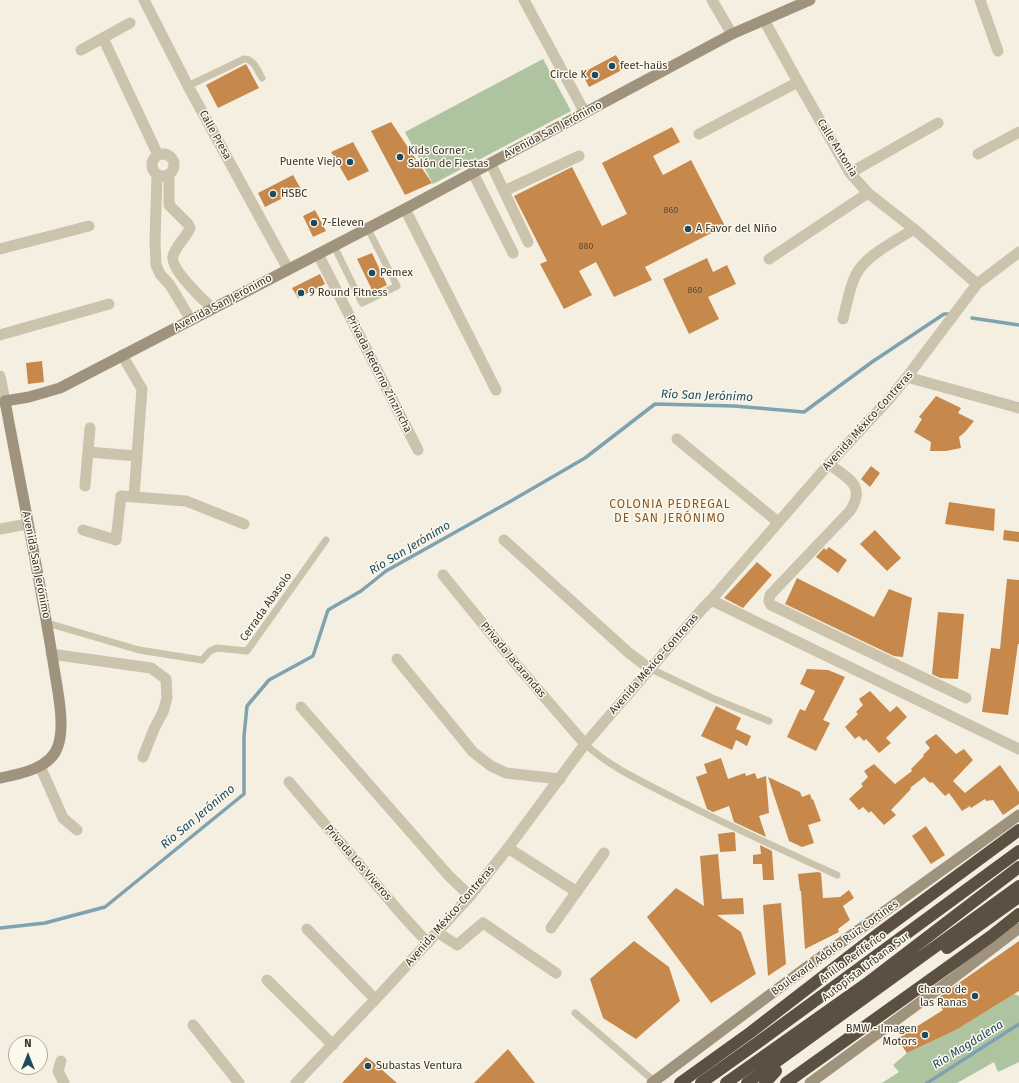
<!DOCTYPE html>
<meta charset="utf-8">
<style>
body{margin:0}
#map{position:relative;width:1019px;height:1083px;overflow:hidden;background:#f4efe1;font-family:"Fira Sans",sans-serif}
canvas{display:block}
.north{position:absolute;left:8px;top:1035px;width:40px;height:40px;box-sizing:border-box;background:#fbf8ed;border:1px solid #aeaa9f;border-radius:50%;rotate:0deg;font-size:11px;font-weight:700;line-height:16px;text-align:center;color:#3a342b}
.north::after{content:'';display:block;margin:auto;width:14px;height:18px;background:#1f495d;clip-path:polygon(50% 0,100% 100%,50% 72%,0 100%)}
</style>
<div id="map">
<canvas width="1019" height="1083"></canvas>
<div class="north">N</div>
</div>
<script>
const ctx = document.querySelector('canvas').getContext('2d');
ctx.lineJoin = 'round';
function paint(path, color) { ctx.fillStyle = color; ctx.fill(path, 'evenodd'); }
function strokePath(path, color, width, dash) { ctx.strokeStyle = color; ctx.lineWidth = width; ctx.lineCap = dash ? 'butt' : 'round'; ctx.setLineDash(dash || []); ctx.stroke(path); }
function write(font, color, halo, rows, align = 'center') {
  ctx.font = font + ' "Fira Sans",sans-serif'; ctx.lineWidth = 3; ctx.setLineDash([]); ctx.textBaseline = 'middle'; ctx.strokeStyle = halo; ctx.fillStyle = color; for (const [text, x, y, turn = 0] of rows) {
    ctx.save(); ctx.translate(x, y); ctx.rotate((+turn || 0) * Math.PI / 180); ctx.textAlign = isNaN(turn) ? turn : align; if (halo) ctx.strokeText(text, 0, 0); ctx.fillText(text, 0, 0); ctx.restore();
  }
}
const green = new Path2D(`
 M543,59L571,111L433,184L405,132Z
 M1014,994L1019,996V1062L998,1072L994,1062L957,1083H882L899,1072L893,1065L907,1053L956,1030Z`);
const stream = new Path2D(`
 M972,318L1019,325
 M0,928L45,923L105,907L244,794V736L247,706L269,680L313,656L328,610L361,591L386,571L511,501L585,458L655,404L734,406L804,412L872,362L944,314H948
 M927,1083L1019,1024`);
const building = new Path2D(`
 M616,55L624,69L589,87L582,73Z
 M246,64L259,88L218,108L206,85Z
 M391,122L432,183L405,195L371,131Z
 M672,127L680,142L653,156L663,175L691,160L725,226L645,267L652,280L614,297L596,262L579,271L592,295L564,309L540,264L547,261L514,196L572,167L602,226L627,214L602,163Z
 M353,142L369,171L348,181L331,152Z
 M293,175L301,189L265,207L258,193Z
 M315,210L326,231L313,237L303,216Z
 M372,253L387,285L373,292L357,259Z
 M707,258L713,272L727,265L736,284L708,297L719,319L689,334L663,279Z
 M320,274L325,284L298,298L292,288Z
 M42,361L44,382L28,384L26,363Z
 M936,396L961,408L958,413L974,421L965,432L959,437L961,448L946,451H930L931,442L914,432L922,419L919,417Z
 M871,466L880,473L870,487L861,479Z
 M949,502L995,509L994,531L945,524Z
 M875,530L901,558L887,571L860,544Z
 M1004,530L1019,532V542L1003,540Z
 M829,547L847,560L838,573L816,557L824,548L826,550Z
 M757,562L772,575L743,608L724,598Z
 M797,578L874,617L889,589L912,598L903,657L894,656L785,604Z
 M1007,579L1019,580V644H1018L1008,715L982,712L991,648L1000,649Z
 M938,612L964,614L958,679L940,678L932,674Z
 M807,669L828,670L845,677L823,720L830,723L816,751L787,737L800,709L805,711L815,691L800,684Z
 M870,691L890,712L897,706L907,717L886,738L891,743L879,753L866,739L864,741L859,736L855,739L845,727L858,714L856,712L863,705L859,699Z
 M716,706L741,718L736,729L751,736L747,746L736,740L732,750L701,736Z
 M936,734L956,754L964,749L973,760L953,781L965,793L1000,765L1019,792V804L1003,815L993,800L986,801L985,799L971,808L970,806L962,811L949,793L945,796L932,782L930,783L924,777L910,788L911,789L891,810L896,815L884,825L871,811L869,813L863,807L859,810L849,799L863,786L861,784L868,777L864,771L874,764L895,784L912,771L911,769L924,756L923,755L930,748L925,742Z
 M721,758L728,779L745,773L746,776L755,773L757,779L766,776L769,813L759,816L766,837L734,822L729,806L713,812L707,809L696,777L707,773L704,764Z
 M768,777L800,792L802,797L810,794L812,800L813,799L821,821L808,825L814,843L802,847L789,841Z
 M926,826L945,855L931,864L912,836Z
 M733,832L735,833L736,851L720,852L718,834Z
 M760,845L772,851L774,880H763L762,864H753V855L761,854Z
 M718,854L722,899L743,898L744,914L717,915L741,932L756,974L711,1003L647,917L676,888L704,906L700,856Z
 M818,872L821,873L823,898L840,897L849,890L854,898L843,906L850,920L838,929L839,932L805,949L801,891H800L798,874Z
 M781,903L786,964L768,976L763,905Z
 M634,941L669,967L680,1001L636,1039L603,1018L590,979Z
 M1019,941V991L956,1030L907,1053L897,1039L943,1010L936,999Z
 M508,1049L535,1083H474Z
 M366,1057L372,1061L397,1083H342Z`);
const service = new Path2D(`
 M188,86L244,59C254,59 257,70 262,78
 M334,246L362,303L397,286L368,229
 M47,623L139,650L202,660L210,651L217,648L247,651L326,540
 M649,668L712,698L769,721
 M585,744C611,768 643,782 674,798C727,825 782,850 837,875
 M575,1013L654,1081`);
const minor = new Path2D(`
 M144,0L188,86L288,269
 M524,0L585,113
 M712,0L732,34
 M980,0L998,51
 M764,20L798,82L850,173L868,193L914,229L977,284
 M103,38L158,155
 M81,50L130,23
 M699,134L798,82
 M152 165a11 11 0 1 1 22 0a11 11 0 1 1-22 0Z
 M978,154L1019,132
 M491,164L528,242
 M473,173L513,253
 M850,173L938,123
 M157,174L155,242L156,265L160,274L170,285L191,320
 M169,174V205L188,224L190,228L188,232C184,239 175,248 173,256C170,269 203,300 212,308
 M504,191L579,156
 M405,209L496,390
 M0,249L89,226
 M318,254L418,450
 M769,259L868,193
 M843,319C847,304 851,278 861,267C873,252 897,240 914,229
 M0,335L109,304
 M122,355L142,389L134,496
 M0,376L5,401L0,402
 M907,377L1019,408
 M677,439L778,522
 M88,452L137,456
 M829,464C847,478 867,485 850,511L770,595L769,601L771,605L966,698
 M85,486L90,428
 M0,529L27,524
 M83,530L116,540L121,496L186,501L244,524
 M504,540L629,653L649,668
 M443,575L514,662L585,744
 M711,600L1019,749
 M51,654L151,668L166,679L167,698L163,712L154,729L143,757
 M397,659L473,752L491,766L506,773L560,779
 M301,707L449,876L470,896
 M40,766L63,818L77,830
 M289,782L403,916L428,943
 M508,848L577,892
 M551,928L604,853
 M307,929L375,999
 M437,932L457,945L483,923L556,973
 M267,980L333,1045
 M193,1025L239,1083
 M61,1061L58,1071L64,1083`);
const tertiary = new Path2D(`
 M296,1083L387,987L470,896L508,848L585,744L703,608L711,600L829,464L890,398L907,377L977,284L1019,252`);
const secondary = new Path2D(`
 M0,778C21,774 51,768 58,746C66,723 56,684 53,661C39,574 21,488 5,401L29,397L60,388L405,209L732,34L810,0
 M652,1083L807,967L1019,815
 M810,1083L952,979L1019,928`);
const motorway = new Path2D(`
 M947,948L1019,897
 M680,1083L751,1032L878,934L1019,830
 M701,1083L760,1041L1019,851
 M726,1083L866,984L1019,867
 M747,1083L1019,886
 M765,1083L776,1071
 M786,1083L990,937L1019,914`);
const markers = [
 [612,66,4,"#1f495d"],
 [595,75,4,"#1f495d"],
 [400,157,4,"#1f495d"],
 [350,162,4,"#1f495d"],
 [273,194,4,"#1f495d"],
 [314,223,4,"#1f495d"],
 [688,229,4,"#1f495d"],
 [372,273,4,"#1f495d"],
 [301,293,4,"#1f495d"],
 [975,996,4,"#1f495d"],
 [925,1035,4,"#1f495d"],
 [368,1066,4,"#1f495d"]
];
const numberNames = [
 ["860",671,210],
 ["880",586,246],
 ["860",695,290]
];
const poiNames = [
 ["feet-haüs",620,66],
 ["Circle K",587,75,"right"],
 ["Kids Corner -",408,151],
 ["Salón de Fiestas",408,164],
 ["Puente Viejo",342,162,"right"],
 ["HSBC",281,194],
 ["7-Eleven",322,223],
 ["A Favor del Niño",696,229],
 ["Pemex",380,273],
 ["9 Round Fitness",309,293],
 ["Charco de",967,990,"right"],
 ["las Ranas",967,1003,"right"],
 ["BMW - Imagen",917,1029,"right"],
 ["Motors",917,1042,"right"],
 ["Subastas Ventura",376,1066]
];
const streetNames = [
 ["Avenida San Jerónimo",553,130,-28],
 ["Calle Presa",215,135,61],
 ["Calle Antonia",837,148,58],
 ["Avenida San Jerónimo",223,303,-28],
 ["Privada Retorno Zinzincha",379,374,63],
 ["Avenida México-Contreras",868,421,-48],
 ["Avenida San Jerónimo",36,565,79],
 ["Cerrada Abasolo",266,607,-55],
 ["Privada Jacarandas",513,660,50],
 ["Avenida México-Contreras",654,664,-49],
 ["Privada Los Viveros",358,863,49],
 ["Avenida México-Contreras",450,916,-49],
 ["Boulevard Adolfo Ruiz Cortines",835,948,-36],
 ["Anillo Periférico",853,957,-36],
 ["Autopista Urbana Sur",866,967,-37]
];
const waterNames = [
 ["Río San Jerónimo",707,396,2],
 ["Río San Jerónimo",410,548,-31],
 ["Río San Jerónimo",198,817,-40],
 ["Río Magdalena",968,1045,-32]
];
const neighbourhoodNames = [
 ["COLONIA PEDREGAL",670,505],
 ["DE SAN JERÓNIMO",670,519]
];
paint(green, '#aec3a0');
strokePath(stream, '#7fa2b1', 3.5);
paint(building, '#c7894b');
strokePath(service, '#ccc3ac', 7);
strokePath(minor, '#ccc3ac', 11);
strokePath(tertiary, '#ccc3ac', 11);
strokePath(secondary, '#a0937d', 11);
strokePath(motorway, '#5b5042', 12);
for (const [x, y, r, color] of markers) { const dot = new Path2D(); dot.arc(x, y, r, 0, 2 * Math.PI); ctx.fillStyle = color; ctx.fill(dot); strokePath(dot, '#fbf8ed', 1.5); }
write('9px', '#5d4933', null, numberNames);
write('11px', '#3a342b', '#fbf8ed', poiNames, 'left');
write('11px', '#3a342b', '#fbf8ed', streetNames);
write('italic 12px', '#1f495d', '#fbf8ed', waterNames);
ctx.letterSpacing = '1px';
write('12px', '#8b5623', '#fbf8ed', neighbourhoodNames);
ctx.letterSpacing = '0px';
</script>
